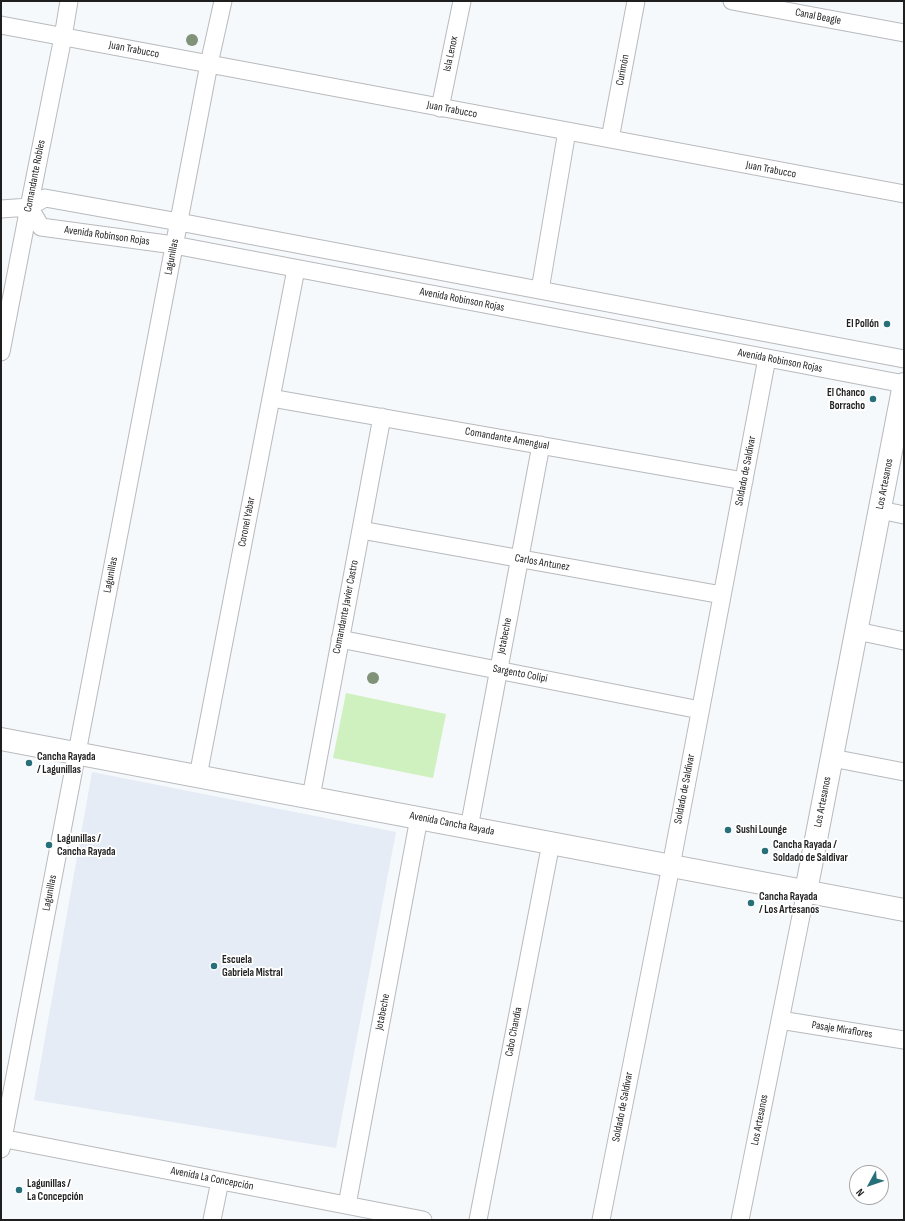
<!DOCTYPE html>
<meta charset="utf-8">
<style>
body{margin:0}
#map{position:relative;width:905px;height:1221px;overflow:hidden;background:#f6f9fb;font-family:"Sofia Sans Condensed",sans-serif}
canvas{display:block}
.frame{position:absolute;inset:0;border:2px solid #1f1f20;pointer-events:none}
.north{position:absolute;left:849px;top:1165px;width:40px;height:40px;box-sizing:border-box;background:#fff;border:1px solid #a5a5a6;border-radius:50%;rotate:230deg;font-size:11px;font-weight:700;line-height:16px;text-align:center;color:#1f1f20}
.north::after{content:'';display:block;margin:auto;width:14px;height:18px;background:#27707a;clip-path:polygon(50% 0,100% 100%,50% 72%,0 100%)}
</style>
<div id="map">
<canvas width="905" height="1221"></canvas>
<div class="frame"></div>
<div class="north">N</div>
</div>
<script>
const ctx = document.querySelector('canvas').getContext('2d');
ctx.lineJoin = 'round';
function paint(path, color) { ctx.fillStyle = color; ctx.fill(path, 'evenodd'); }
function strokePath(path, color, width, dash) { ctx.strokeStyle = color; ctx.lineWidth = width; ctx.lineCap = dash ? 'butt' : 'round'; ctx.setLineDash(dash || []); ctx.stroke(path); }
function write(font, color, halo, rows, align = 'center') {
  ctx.font = font + ' "Sofia Sans Condensed",sans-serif'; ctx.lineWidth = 3.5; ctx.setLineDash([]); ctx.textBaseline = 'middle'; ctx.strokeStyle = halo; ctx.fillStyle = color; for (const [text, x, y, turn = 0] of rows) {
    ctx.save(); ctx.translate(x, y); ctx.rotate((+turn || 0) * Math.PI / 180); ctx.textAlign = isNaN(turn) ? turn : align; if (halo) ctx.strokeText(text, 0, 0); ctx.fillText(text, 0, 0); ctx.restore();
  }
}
const built = new Path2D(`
 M92,772L396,832L336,1148L34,1100Z`);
const green = new Path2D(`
 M346,693L446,714L433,778L333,758Z`);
const street = new Path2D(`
 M732,1L904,33
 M1,25L904,194
 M440,108L462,1
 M610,139L636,1
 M29,207L41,227L174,245L904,384
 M1,209L29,207L45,198L179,222L904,359
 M540,290L567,131
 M1,352L29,207L63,37L69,1
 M271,398L744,481
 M880,510L904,515
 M361,530L722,595
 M857,631L904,641
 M340,639L700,710
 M832,758L904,772
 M198,776L296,269
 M311,797L382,417
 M469,828L541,445
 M780,1020L904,1040
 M1,1138L423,1220
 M1,1149L209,64L223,1
 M347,1205L419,818
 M212,1220L220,1181
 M478,1220L551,843
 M601,1220L671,866L767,358
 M740,1220L806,891`);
const secondary = new Path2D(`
 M1,739L904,910
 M806,891L904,384`);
const trees = [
 [192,40],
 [373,678]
];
const markers = [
 [887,324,4,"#27707a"],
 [873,399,4,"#27707a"],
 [29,763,4,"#27707a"],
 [728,830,4,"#27707a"],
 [49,845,4,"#27707a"],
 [765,851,4,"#27707a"],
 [751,903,4,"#27707a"],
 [214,966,4,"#27707a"],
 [19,1190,4,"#27707a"]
];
const streetNames = [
 ["Canal Beagle",818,17,11],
 ["Juan Trabucco",134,50,11],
 ["Isla Lenox",451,54,-78],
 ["Curimón",623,70,-79],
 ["Juan Trabucco",452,110,11],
 ["Juan Trabucco",771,170,11],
 ["Comandante Robles",35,176,-79],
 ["Avenida Robinson Rojas",107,236,8],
 ["Lagunillas",172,257,-79],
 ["Avenida Robinson Rojas",462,300,11],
 ["Avenida Robinson Rojas",780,361,11],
 ["Comandante Amengual",507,439,10],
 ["Soldado de Saldivar",746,471,-79],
 ["Los Artesanos",885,484,-79],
 ["Coronel Yabar",247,522,-79],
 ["Carlos Antunez",542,563,10],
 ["Lagunillas",111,575,-79],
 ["Comandante Javier Castro",346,607,-79],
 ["Jotabeche",505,636,-79],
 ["Sargento Colipi",520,674,11],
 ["Soldado de Saldivar",685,789,-79],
 ["Los Artesanos",823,802,-79],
 ["Avenida Cancha Rayada",452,824,11],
 ["Lagunillas",50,893,-79],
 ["Jotabeche",383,1012,-79],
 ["Pasaje Miraflores",842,1030,9],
 ["Cabo Chandia",514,1032,-79],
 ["Soldado de Saldivar",623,1107,-79],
 ["Los Artesanos",760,1120,-79],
 ["Avenida La Concepción",212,1179,11]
];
const poiNames = [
 ["El Pollón",879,324,"right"],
 ["El Chanco",865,393,"right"],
 ["Borracho",865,406,"right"],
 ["Cancha Rayada",37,757],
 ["/ Lagunillas",37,770],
 ["Sushi Lounge",736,830],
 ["Lagunillas /",57,839],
 ["Cancha Rayada",57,852],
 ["Cancha Rayada /",773,845],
 ["Soldado de Saldivar",773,858],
 ["Cancha Rayada",759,897],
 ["/ Los Artesanos",759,910],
 ["Escuela",222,960],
 ["Gabriela Mistral",222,973],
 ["Lagunillas /",27,1184],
 ["La Concepción",27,1197]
];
paint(built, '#e5ecf5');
paint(green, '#cff0bf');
strokePath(street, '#b8babd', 19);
strokePath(secondary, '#b8babd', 24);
strokePath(street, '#fff', 17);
strokePath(secondary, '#fff', 22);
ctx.fillStyle = '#809278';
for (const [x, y] of trees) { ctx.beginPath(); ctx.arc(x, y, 6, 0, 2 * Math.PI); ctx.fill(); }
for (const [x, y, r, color] of markers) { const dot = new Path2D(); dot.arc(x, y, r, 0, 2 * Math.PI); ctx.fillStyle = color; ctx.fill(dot); strokePath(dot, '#fff', 1.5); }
write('11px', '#1f1f20', '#fff', streetNames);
write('bold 11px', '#1f1f20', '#fff', poiNames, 'left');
</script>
